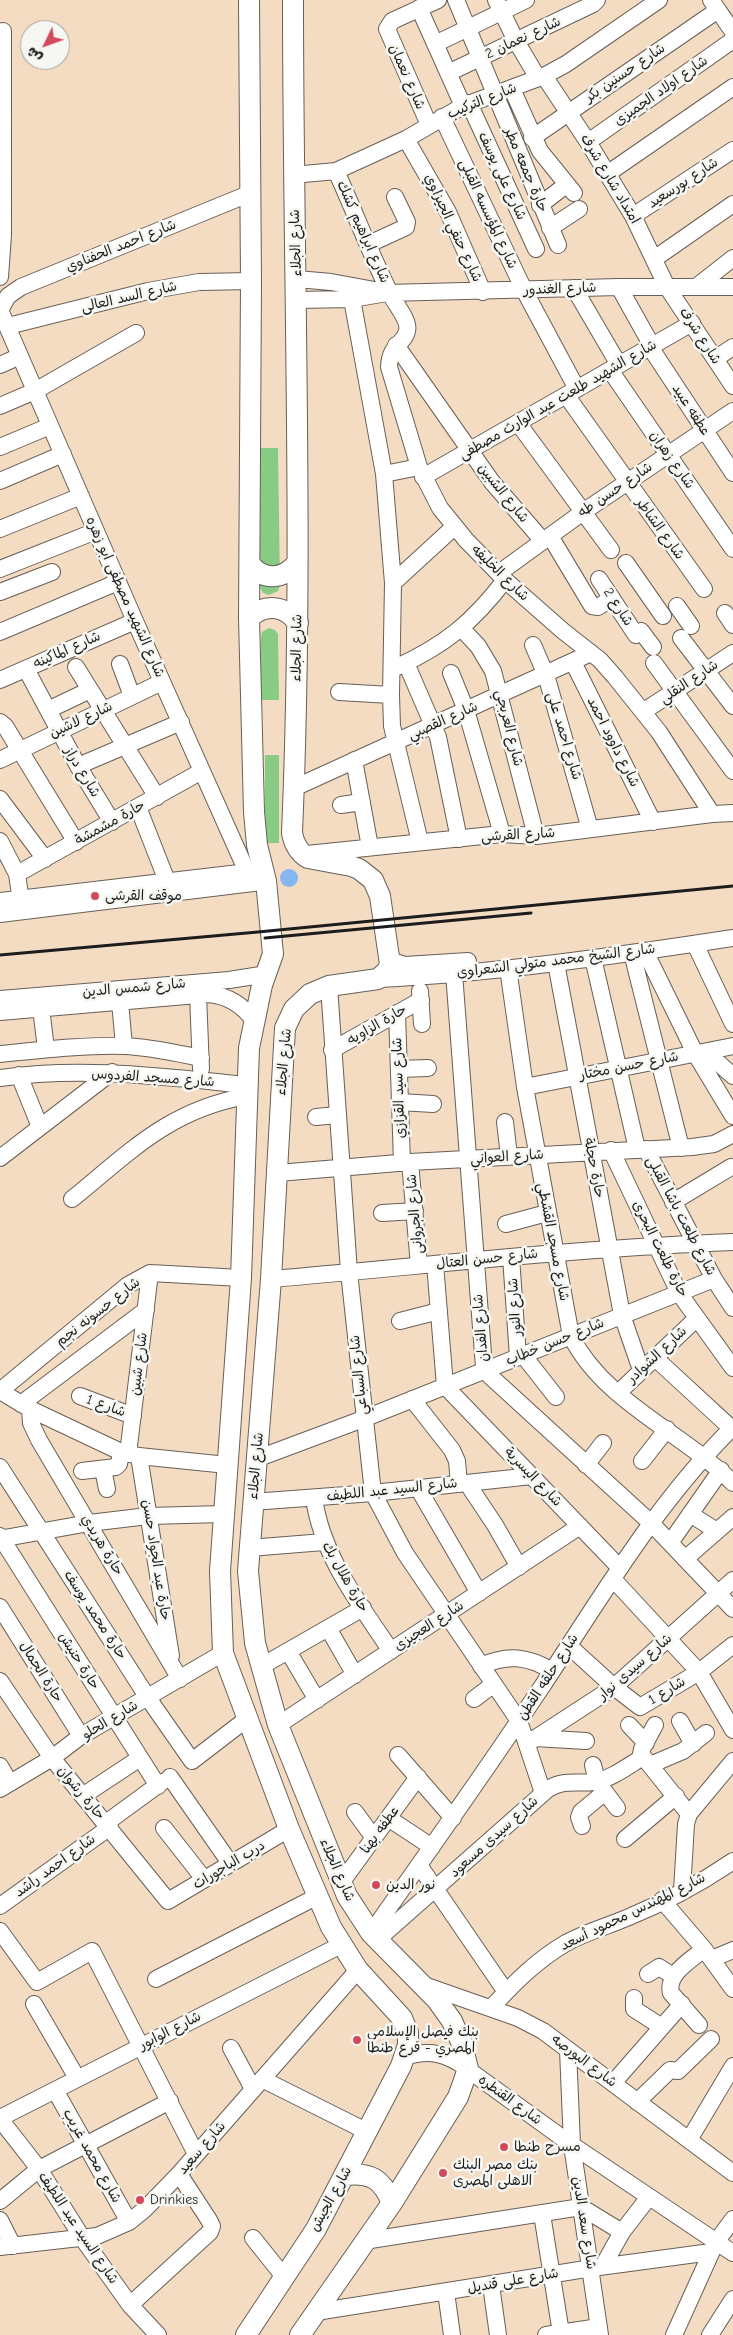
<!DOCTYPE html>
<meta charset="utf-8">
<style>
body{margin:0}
#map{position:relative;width:733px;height:2335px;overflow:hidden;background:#f4dcc2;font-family:"Comic Neue","Playpen Sans Arabic",sans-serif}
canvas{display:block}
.north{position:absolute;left:20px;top:20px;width:50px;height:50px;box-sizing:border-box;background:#f6f6f2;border:1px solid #9f9f9c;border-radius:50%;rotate:228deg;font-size:14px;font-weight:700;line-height:20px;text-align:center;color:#1c1c1c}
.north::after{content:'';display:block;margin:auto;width:18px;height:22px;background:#d1495b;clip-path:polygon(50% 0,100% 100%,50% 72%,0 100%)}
</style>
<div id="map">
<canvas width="733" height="2335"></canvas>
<div class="north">ش</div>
</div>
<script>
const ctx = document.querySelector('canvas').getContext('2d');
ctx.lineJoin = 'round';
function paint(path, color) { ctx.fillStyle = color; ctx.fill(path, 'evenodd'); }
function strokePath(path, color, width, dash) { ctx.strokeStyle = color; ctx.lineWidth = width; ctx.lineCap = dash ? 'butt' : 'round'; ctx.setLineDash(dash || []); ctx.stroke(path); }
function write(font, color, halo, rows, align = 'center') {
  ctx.font = font + ' "Comic Neue","Playpen Sans Arabic",sans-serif'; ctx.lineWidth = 5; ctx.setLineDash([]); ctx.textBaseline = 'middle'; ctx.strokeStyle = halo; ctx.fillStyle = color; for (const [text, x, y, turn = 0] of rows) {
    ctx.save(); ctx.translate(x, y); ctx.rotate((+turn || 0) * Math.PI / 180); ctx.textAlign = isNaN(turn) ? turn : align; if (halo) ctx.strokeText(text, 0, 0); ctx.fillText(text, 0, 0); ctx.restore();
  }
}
const green = new Path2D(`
 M258,448H278L280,585L278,591L269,595L263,593L259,585Z
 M269,628L275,630L278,634L279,700H261V637L262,632Z
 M265,755H279V843H265Z`);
const water = new Path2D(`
 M280 878a9 9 0 1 1 18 0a9 9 0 1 1-18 0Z`);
const minor = new Path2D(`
 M456,0L558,245
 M496,0L516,41L538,78
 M711,0L733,32
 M419,8L463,106
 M435,44L526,0
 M448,73L593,4L597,0
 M544,76L588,142L633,216L667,287L733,386
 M512,89L540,151L574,193
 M469,103L536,249
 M442,117L524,290L577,389
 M429,125L387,29L392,21L438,0
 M532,138L718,10
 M406,139L448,212L483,292
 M588,142L733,40
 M336,171C355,212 371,256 392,297C396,305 410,321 407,331C404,345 390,343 389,367L419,467L440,508L466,540L505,580L563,631L600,660L615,677L659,732L712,814
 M607,174L733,87
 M293,175L336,171L406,139L463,106L544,76L566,64L659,0
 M540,205L566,185
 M633,216L733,150
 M550,228L579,209
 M369,244L406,227L407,222L395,197
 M654,259L733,204
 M0,277L3,235V31
 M297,279L331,282L380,291
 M619,287L652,346
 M696,287L733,258
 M574,288L619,365
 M352,299L384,474L393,583L391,695L392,726L420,842
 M297,300L352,299L387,293L619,287H733
 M0,310L135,621L252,883
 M0,310L8,296L21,287L251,193
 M8,326L148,291L199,282L251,281
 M396,345L492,482L543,541
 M650,347L733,473
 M715,359L733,347
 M0,365L20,356
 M610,370L733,549
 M566,395L704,589
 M0,406L35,391L136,333
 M518,423L611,550
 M0,447L50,426
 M384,474L419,467
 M423,477L692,323
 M0,481L63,454
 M0,529L81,496
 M550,536L592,606L598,607L612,598
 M626,563L663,616
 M0,569L96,531
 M499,573L583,512L733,411
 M599,579L636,635
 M393,583L454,527
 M0,592L52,572
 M677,606L691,626
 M725,613L733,625
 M462,629L478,646L493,671L536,836
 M641,631L653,647
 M0,632L118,582
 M681,638L733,706
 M533,645L546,675L590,829
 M573,662L653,822
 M406,663L438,737L459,839
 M654,663L733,771
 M120,664L132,696
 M76,667L157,797
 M397,667C445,645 473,622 505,580
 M26,669L78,766L112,822
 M451,673L466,710L502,834
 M0,680L135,621
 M339,692L391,695
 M48,710L90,690
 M644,711L733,653
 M0,722L5,726L76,842
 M0,760L162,682
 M354,760L370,847
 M78,766L181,722
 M294,788L591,653
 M0,799L45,859
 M341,805L362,802
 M138,807L167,881
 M0,841L17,874L22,909
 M307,854L502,834L536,836L712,814L733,813
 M17,874L202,771
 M0,901L256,871
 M0,914L261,882
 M695,944L733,1024
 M645,951L695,1053L733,1116
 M632,953L681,1148
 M593,958L637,1149
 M390,960L405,965L468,961
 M556,963L622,1315L641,1370
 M508,968L525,1087L571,1336C603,1401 682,1432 733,1483
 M454,973L484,1367L490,1376L651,1523L733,1609
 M378,979C497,973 615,956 733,938
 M329,986L349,1272L373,1493L405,1553L519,1721L543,1793
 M420,991L422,1024
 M198,995L201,1069
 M0,999L229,980L267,974
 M120,1002L124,1046
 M41,1008L46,1049
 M0,1012L209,994C229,996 243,1005 254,1021
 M397,1013L402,1163
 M332,1050L421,1000
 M707,1053L733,1076
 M0,1054C41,1050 83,1045 124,1046C150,1047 176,1053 201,1058
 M399,1069L428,1068
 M19,1075L40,1127
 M0,1078C82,1066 165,1077 247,1085
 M525,1087L733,1046
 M400,1102L433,1104
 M316,1117L337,1115
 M505,1122L509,1156
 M646,1149L714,1279L733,1308
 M611,1150L679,1293L733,1368
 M0,1158L112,1072
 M410,1162L419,1265
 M278,1173L410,1162L692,1147L714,1144L733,1134
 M72,1199C131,1151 169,1110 247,1096
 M673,1202L731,1167
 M382,1213L415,1211
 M506,1224L547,1213
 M511,1257L518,1357
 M435,1264L445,1386L620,1568
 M271,1279C425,1266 579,1248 733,1242
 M400,1321L439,1311
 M523,1355L556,1397
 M655,1358L731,1428
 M0,1391L128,1285L150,1273L241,1278
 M0,1391L30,1409L121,1452L139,1456L227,1465
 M618,1393L697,1318
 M80,1396L133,1416
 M412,1399L452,1450L457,1461L459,1484
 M21,1404L146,1310
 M30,1409L31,1423L39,1440L180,1679
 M128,1454L150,1273
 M139,1456L171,1656
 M256,1459L363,1419L714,1279
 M642,1461L667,1429
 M586,1465L603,1443
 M0,1467L148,1698L192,1761L248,1718
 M103,1469L107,1489
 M82,1471L116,1467L119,1464L121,1452
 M467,1483L495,1525L519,1567
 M418,1488L479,1593
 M314,1498C322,1556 359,1603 391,1651
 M252,1502L373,1493L532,1476
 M690,1514L717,1531
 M0,1536L158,1786
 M0,1539L89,1523L148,1516L223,1514
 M670,1543L721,1470
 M249,1548L324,1542
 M685,1559L733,1517
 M613,1579L699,1672L733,1730
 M0,1607L81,1736
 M328,1628L355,1675
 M569,1646L614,1687L640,1707L699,1672L733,1645
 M288,1651L317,1700
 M481,1666C507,1654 528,1656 552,1671
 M260,1667L363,1608
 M0,1681L52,1758L168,1901L289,1829
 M474,1699L494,1684
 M680,1721L693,1744
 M278,1725L580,1526
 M629,1725L646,1743
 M655,1725L642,1749L641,1754L689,1814
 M535,1738L586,1741
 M528,1743L614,1687L733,1580
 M398,1755L453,1818
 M593,1765L597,1781L617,1808
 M650,1765L683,1751L706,1733
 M0,1766L10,1783
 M170,1777L230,1863
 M0,1789L52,1758L81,1736L223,1653
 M84,1795L140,1758
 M355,1812L374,1838
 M388,1818L432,1847
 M106,1823L162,1782
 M582,1826L579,1817L581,1812L605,1792
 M164,1828L204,1879
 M625,1839L676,1796
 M419,1865L506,1992
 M341,1883L418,1777
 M682,1891L686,1824L689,1814L733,1761
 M662,1900L704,1949L733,1989
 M0,1906L110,1827
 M0,1931L37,1982L92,1951L196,2154
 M371,1933C429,1851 487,1769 543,1685C602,1596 657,1502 733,1427
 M377,1940L548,1789C564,1779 577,1784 594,1782C611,1779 628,1766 643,1757
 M712,1959L733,1950
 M648,1974L659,1967L673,1976
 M156,1979L316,1897
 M421,1984L518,2018L543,2031L733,2173
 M634,1998V2009L662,2027
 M34,2004L77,2078
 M492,2007C514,1983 537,1960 566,1943C586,1932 608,1926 629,1917C665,1902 701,1883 733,1861
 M699,2025L671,1993C666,1974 691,1960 704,1949
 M231,2048L253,2089
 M568,2050L572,2145L600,2335
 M405,2057C425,2050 441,2052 459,2063L572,2145L733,2253
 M262,2079L368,2132
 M613,2083L682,2004
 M55,2090L129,2222
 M637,2102L670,2070L678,2071L711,2039
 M0,2118L341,1945
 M0,2119L39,2169L83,2239L130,2305L158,2335
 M689,2140L733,2066
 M0,2201L39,2169L170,2101
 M542,2214L561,2333
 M0,2220L13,2246
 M253,2238L285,2278
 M364,2241L581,2207L622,2232
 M0,2247L97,2236L129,2222L145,2209L179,2174L358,1970
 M603,2266L622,2232L649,2197
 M491,2285L498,2335
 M446,2292L452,2335
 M130,2305L210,2232L212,2226L209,2220L179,2174
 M316,2312L592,2268L711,2252
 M546,2335L599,2327
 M674,2335L716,2242L733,2219
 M710,2335L733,2299`);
const major = new Path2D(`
 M293,0C293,277 304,555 292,833C294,844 298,852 308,858L351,866L359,869L373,880L380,896L390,964L387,971L378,979L329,986L310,994L294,1009L285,1028L271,1279L248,1571L255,1643L278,1725L347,1896L371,1933L437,2000L452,2021L462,2044L468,2069L458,2097L392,2203L300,2335
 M250,564C263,581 283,580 297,563
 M249,618C265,603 285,605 298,623
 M345,2175C371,2172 382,2179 392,2203
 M246,2335L316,2229L401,2066L408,2045V2033L402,2018L358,1970L331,1927L289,1829L223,1653L220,1571L241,1278L249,1048L262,985L273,954L266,881L257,845L254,812L249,618L251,281L249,0`);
const rail = new Path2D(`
 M265,938L531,913
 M0,955L258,932L733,886`);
const markers = [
 [95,896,5,"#d1495b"],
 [376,1885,5,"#d1495b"],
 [357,2040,5,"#d1495b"],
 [504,2147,5,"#d1495b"],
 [443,2173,5,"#d1495b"],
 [140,2200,5,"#d1495b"]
];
const streetNames = [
 ["شارع نعمان 2",523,38,-25],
 ["شارع حسنين بكر",625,73,-34],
 ["شارع نعمان",407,77,66],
 ["شارع اولاد الجميزى",661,91,-35],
 ["شارع التركيب",482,101,-22],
 ["حارة جمعه مطر",526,170,67],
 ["شارع على يوسف",502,176,65],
 ["امتداد شارع شرف",610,179,59],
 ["شارع بورسعيد",683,183,-33],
 ["شارع المؤسسه القبلى",488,214,65],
 ["شارع حنفي الجيزاوي",453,228,65],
 ["شارع ابراهيم كشك",363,232,66],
 ["شارع الجلاء",296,243,-92],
 ["شارع احمد الحفناوي",121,246,-22],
 ["شارع الغندور",560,289,-2],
 ["شارع السد العالى",129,297,-13],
 ["شارع شرف",700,336,57],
 ["شارع الشهيد طلعت عبد الوارث مصطفى",558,400,-30],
 ["عطفه عبيد",691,410,57],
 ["شارع زهران",672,460,55],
 ["شارع حسن طه",615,490,-34],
 ["شارع الشبين",503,493,51],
 ["شارع الشاطر",660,529,54],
 ["شارع الخليفه",500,573,44],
 ["شارع الشهيد مصطفى ابو زهره",125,597,66],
 ["شارع 2",618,607,57],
 ["شارع الجلاء",297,648,-89],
 ["شارع الماكينه",67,650,-24],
 ["شارع النقلي",689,682,-34],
 ["شارع لاشين",81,720,-25],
 ["شارع القصبي",443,721,-24],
 ["شارع العربجي",509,728,76],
 ["شارع احمد على",564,736,73],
 ["شارع داوود احمد",613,742,63],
 ["شارع دراز",82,772,59],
 ["حارة مشمشة",110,823,-29],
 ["شارع القرشى",518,835,-3],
 ["شارع الشيخ محمد متولي الشعراوى",556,961,-7],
 ["شارع شمس الدين",134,988,-5],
 ["حارة الزاويه",377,1025,-30],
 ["شارع الجلاء",284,1062,-85],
 ["شارع حسن مختار",629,1066,-11],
 ["شارع مسجد الفردوس",153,1078,4],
 ["شارع سيد القزازي",399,1088,-92],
 ["شارع العواني",507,1157,-4],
 ["حارة حجلة",594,1168,79],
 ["شارع الجروانى",415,1214,-95],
 ["شارع طلعت باشا القبلى",681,1216,62],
 ["شارع مسجد القشطي",553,1242,79],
 ["حارة طلعت البحرى",660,1249,63],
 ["شارع حسن العتال",487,1259,-6],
 ["شارع النور",515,1307,-94],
 ["شارع حسونه نجم",98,1312,-38],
 ["شارع الفدان",481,1328,-95],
 ["شارع حسن خطاب",555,1342,-22],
 ["شارع الشوادر",657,1355,-43],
 ["شارع شبين",139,1364,-83],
 ["شارع السباعي",359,1375,-96],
 ["شارع 1",106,1406,20],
 ["شارع الجلاء",256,1466,-85],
 ["شارع اليسرية",533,1477,46],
 ["شارع السيد عبد اللطيف",392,1490,-6],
 ["حارة هريدي",102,1545,59],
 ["حارة عبد الجواد حسن",156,1560,81],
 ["حارة هلال بك",345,1577,60],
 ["حارة محمد يوسف",95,1615,57],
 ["شارع العجيزى",429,1626,-33],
 ["حارة حنيش",79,1661,58],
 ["شارع سيدى نوار",635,1667,-41],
 ["حارة الجمال",41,1672,58],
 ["شارع حلقه القطن",548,1677,-57],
 ["شارع 1",667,1691,-31],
 ["شارع الحلو",110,1720,-31],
 ["حارة رشوان",81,1793,50],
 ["عطفه بهنا",380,1830,-54],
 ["شارع سيدى مسعود",494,1837,-42],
 ["درب الباجورات",229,1865,-31],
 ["شارع احمد راشد",55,1866,-36],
 ["شارع الجلاء",337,1870,66],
 ["شارع المهندس محمود أسعد",633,1912,-26],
 ["شارع الوابور",170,2031,-27],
 ["شارع البورصه",584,2061,37],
 ["شارع القنطره",510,2100,36],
 ["شارع سعيد",202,2148,-49],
 ["شارع محمد غريب",92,2156,61],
 ["شارع الجيش",331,2199,-61],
 ["شارع سعد الدين",584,2223,81],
 ["شارع السيد عبد اللطيف",78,2228,56],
 ["شارع على قنديل",513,2281,-10]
];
const poiNames = [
 ["موقف القرشى",105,896],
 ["نور الدين",386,1885],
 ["بنك فيصل الإسلامي",367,2032],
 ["المصري - فرع طنطا",367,2048],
 ["مسرح طنطا",514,2147],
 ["بنك مصر البنك",453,2165],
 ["الاهلى المصرى",453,2181],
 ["Drinkies",150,2200]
];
paint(green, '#88cb85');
paint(water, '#86b6f1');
strokePath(minor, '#685f56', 18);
strokePath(major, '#685f56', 22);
strokePath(minor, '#fff', 16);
strokePath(major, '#fff', 20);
strokePath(rail, '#1c1c1c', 3);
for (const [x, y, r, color] of markers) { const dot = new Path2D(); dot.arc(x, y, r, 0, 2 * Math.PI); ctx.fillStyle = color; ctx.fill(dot); strokePath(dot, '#f6f6f2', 2); }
write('14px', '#1c1c1c', '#f6f6f2', streetNames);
write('14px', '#1c1c1c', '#f6f6f2', poiNames, 'left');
</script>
